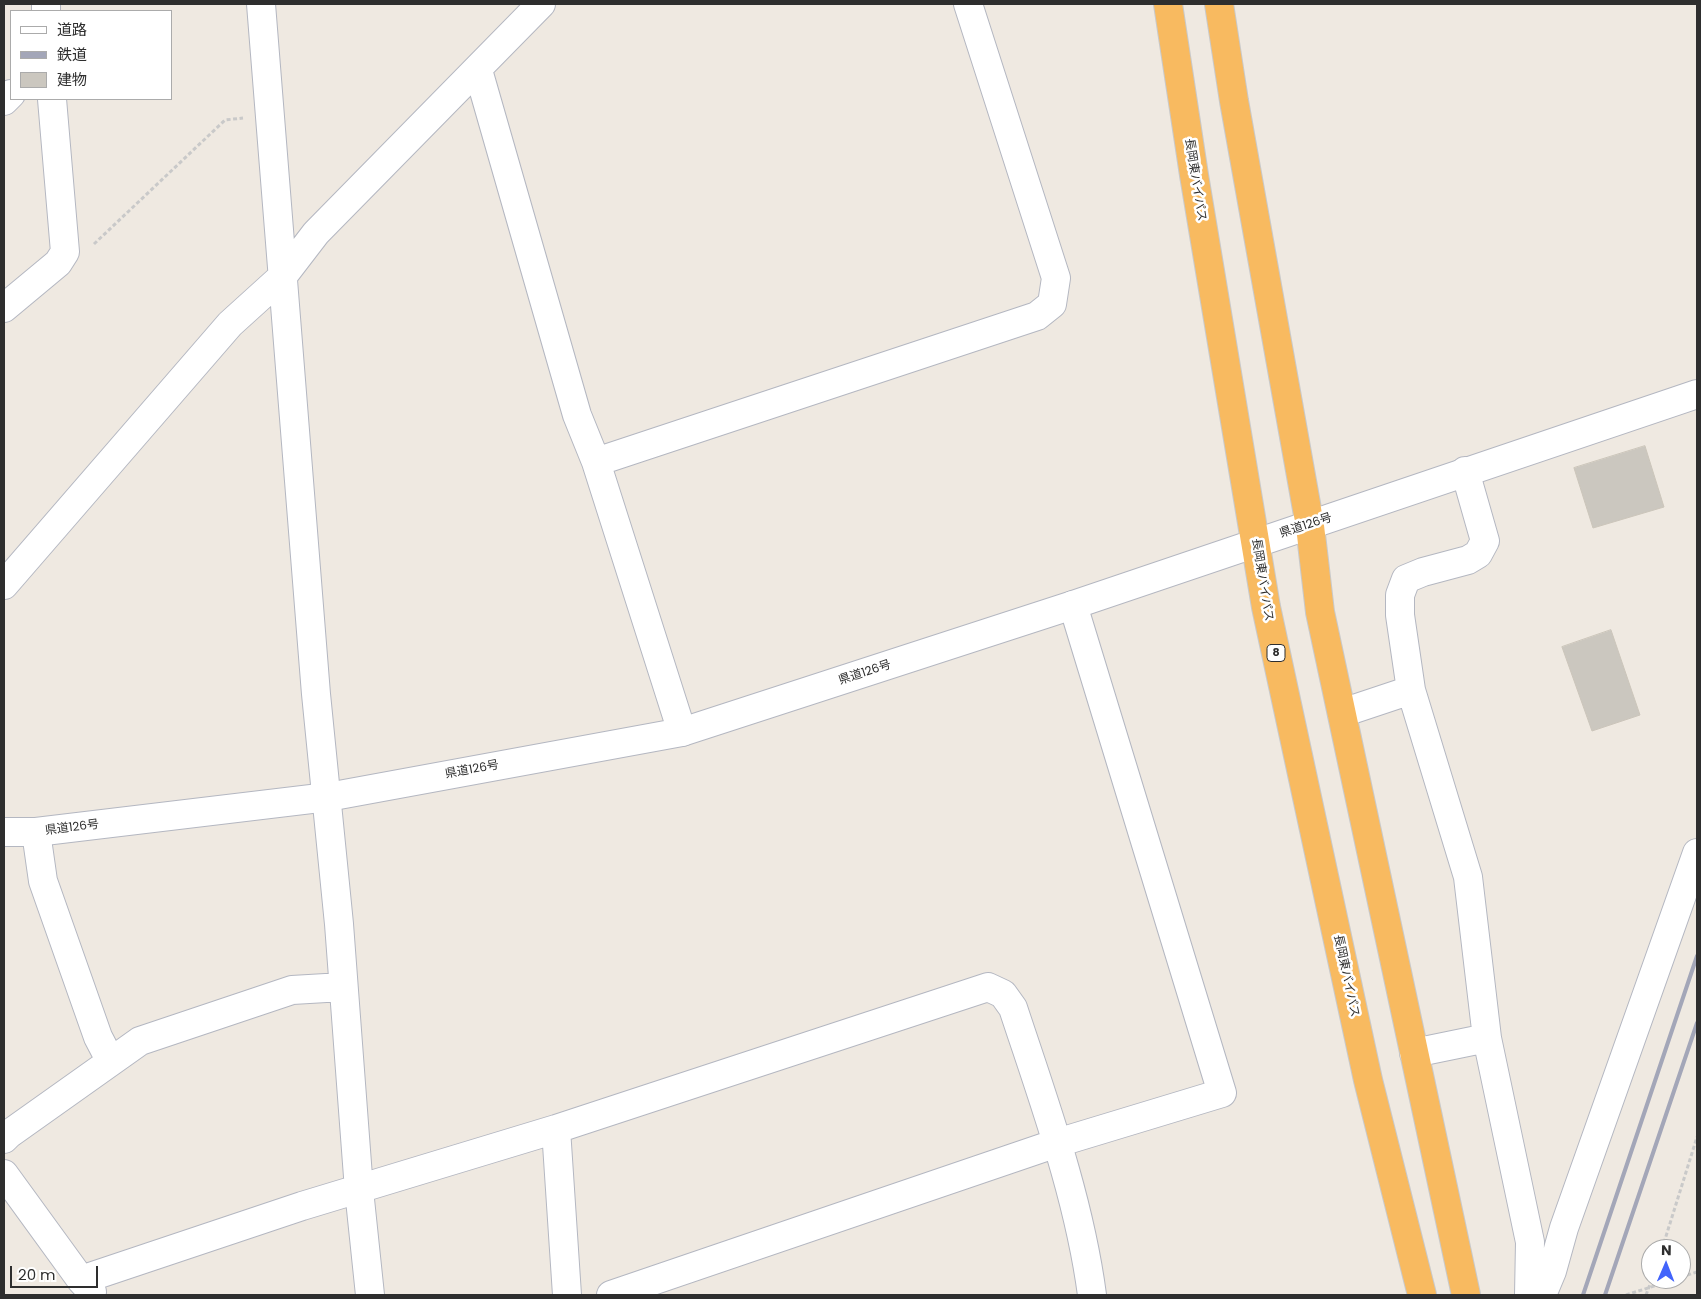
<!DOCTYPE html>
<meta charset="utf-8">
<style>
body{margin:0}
#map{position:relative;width:1701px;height:1299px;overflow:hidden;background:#efe9e1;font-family:Poppins,"Noto Sans JP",sans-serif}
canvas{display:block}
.frame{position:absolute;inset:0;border:5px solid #2e2e2e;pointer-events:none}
.legend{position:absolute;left:10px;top:10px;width:162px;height:90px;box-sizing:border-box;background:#fff;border:1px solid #ababab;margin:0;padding:6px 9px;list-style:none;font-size:15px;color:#2e2e2e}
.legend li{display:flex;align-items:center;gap:10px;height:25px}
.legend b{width:25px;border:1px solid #ababab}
.north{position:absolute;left:1641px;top:1239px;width:50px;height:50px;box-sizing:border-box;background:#fff;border:1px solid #ababab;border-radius:50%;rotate:1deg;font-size:14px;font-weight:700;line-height:20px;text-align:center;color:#2e2e2e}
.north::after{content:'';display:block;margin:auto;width:18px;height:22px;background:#4264fb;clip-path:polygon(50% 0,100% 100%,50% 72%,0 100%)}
.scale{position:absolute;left:10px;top:1266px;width:88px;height:22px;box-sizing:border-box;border:2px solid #2e2e2e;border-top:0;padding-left:6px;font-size:15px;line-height:18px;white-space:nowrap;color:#2e2e2e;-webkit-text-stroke:4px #fff;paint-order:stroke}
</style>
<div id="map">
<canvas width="1701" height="1299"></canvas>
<div class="frame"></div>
<ul class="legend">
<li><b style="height:6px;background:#fff"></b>道路</li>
<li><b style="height:6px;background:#a3a6b8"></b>鉄道</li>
<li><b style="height:14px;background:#cbc7bf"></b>建物</li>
</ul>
<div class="north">N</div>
<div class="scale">20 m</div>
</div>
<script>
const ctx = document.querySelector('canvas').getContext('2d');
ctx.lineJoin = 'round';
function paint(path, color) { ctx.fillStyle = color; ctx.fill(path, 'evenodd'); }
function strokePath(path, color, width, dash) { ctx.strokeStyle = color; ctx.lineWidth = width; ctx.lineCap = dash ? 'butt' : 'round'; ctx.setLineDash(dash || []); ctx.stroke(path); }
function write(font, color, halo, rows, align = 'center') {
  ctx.font = font + ' Poppins,"Noto Sans JP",sans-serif'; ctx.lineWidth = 5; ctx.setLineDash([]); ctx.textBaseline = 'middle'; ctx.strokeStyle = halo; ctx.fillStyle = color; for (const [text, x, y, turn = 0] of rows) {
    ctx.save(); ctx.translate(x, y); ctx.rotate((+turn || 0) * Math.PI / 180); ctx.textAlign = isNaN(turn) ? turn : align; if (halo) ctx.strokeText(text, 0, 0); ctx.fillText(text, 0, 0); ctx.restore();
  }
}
const building = new Path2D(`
 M1645,446L1664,507L1593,528L1574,468Z
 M1611,630L1640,715L1592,731L1562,647Z`);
const path = new Path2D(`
 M94,244L225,120L243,118
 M1662,1249L1697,1137
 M1681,1277L1697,1272
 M1626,1295L1676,1279
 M1646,1295L1652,1279`);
const minor = new Path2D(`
 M46,4V11
 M261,4L316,694L339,924L359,1190L370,1295
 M478,70L577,415L596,462L682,732
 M4,101L11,94
 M4,308L58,263L65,252L52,99
 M596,462L1037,316L1052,304L1056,278L968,4
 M1465,471L1485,541L1478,554L1468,560L1423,572L1406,579L1400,595V615L1411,690L1468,877L1487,1038L1530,1242L1529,1295
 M4,585L230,324L283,276L316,233L541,4
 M1342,713L1411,690
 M36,832L43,881L98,1037L110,1060
 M1414,1053L1487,1038
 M556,1129L567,1295
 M4,1139L9,1134L140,1041L292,990L343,987
 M4,1174L81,1280L92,1292
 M81,1280L302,1206L556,1129L988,987L1003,994L1013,1008C1044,1102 1079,1197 1092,1295
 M611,1295L1057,1143L1222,1093L1073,605
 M1542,1295L1552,1271L1564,1228L1697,853`);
const secondary = new Path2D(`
 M4,832H36L328,797L682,732L1073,605L1697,394`);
const trunk = new Path2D(`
 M1168,4L1194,175L1266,607L1368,1080L1422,1295
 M1219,4L1234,101L1310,526L1320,612L1466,1295`);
const rail = new Path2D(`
 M1583,1295L1697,956
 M1605,1295L1697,1023`);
const shields = [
 [1276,653,18]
];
const shieldNames = [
 ["8",1276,653]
];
const streetNames = [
 ["長岡東バイパス",1195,180,81],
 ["県道126号",1306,526,-18],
 ["長岡東バイパス",1262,580,81],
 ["県道126号",865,673,-18],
 ["県道126号",472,770,-10],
 ["県道126号",72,828,-7],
 ["長岡東バイパス",1346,976,78]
];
paint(building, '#cbc7bf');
strokePath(building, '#cbc5ba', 1);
strokePath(minor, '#b4b7c1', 30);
strokePath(secondary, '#b4b7c1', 30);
strokePath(trunk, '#c9c9c9', 30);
strokePath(path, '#c9c9c9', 3, [4, 2.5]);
strokePath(minor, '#fff', 28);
strokePath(secondary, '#fff', 28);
strokePath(trunk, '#f8ba60', 28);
strokePath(rail, '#a3a6b8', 4);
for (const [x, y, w] of shields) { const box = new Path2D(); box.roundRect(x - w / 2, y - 8.5, w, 17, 4); ctx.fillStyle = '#fff'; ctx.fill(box); strokePath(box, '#2e2e2e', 1); }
write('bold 11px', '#2e2e2e', null, shieldNames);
write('12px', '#2e2e2e', '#fff', streetNames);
</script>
